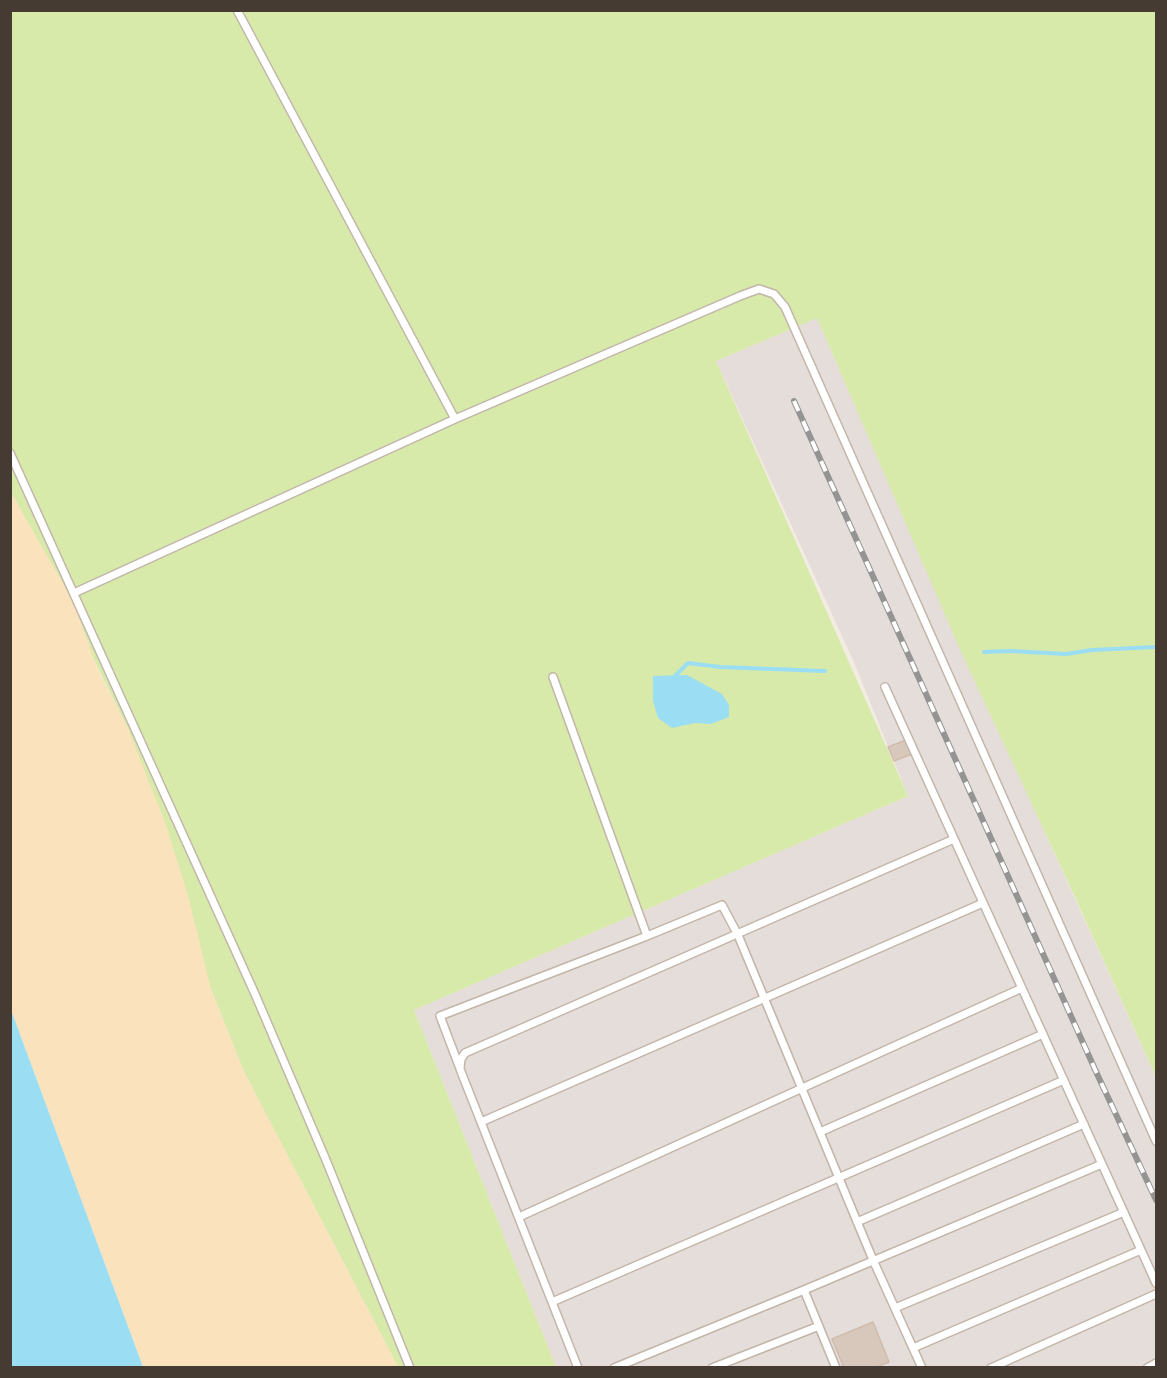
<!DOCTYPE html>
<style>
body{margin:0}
#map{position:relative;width:1167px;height:1378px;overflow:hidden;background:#f3ece3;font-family:Rubik,sans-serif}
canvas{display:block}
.frame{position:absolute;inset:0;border:12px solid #453b33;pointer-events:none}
</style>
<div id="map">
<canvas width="1167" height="1378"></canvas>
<div class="frame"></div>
</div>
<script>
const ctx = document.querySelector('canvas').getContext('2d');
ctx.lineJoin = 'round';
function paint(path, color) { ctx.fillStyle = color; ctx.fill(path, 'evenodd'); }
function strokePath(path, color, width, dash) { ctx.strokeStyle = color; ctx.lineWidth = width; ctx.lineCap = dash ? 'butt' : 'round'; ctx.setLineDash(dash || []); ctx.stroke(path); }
const industrial = new Path2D(`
 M817,318L947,617L1156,1077V1367H556L414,1010L908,796L853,660L716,361Z`);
const green = new Path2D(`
 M10,11H1156V1077L1074,895L962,654L817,318L716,361L908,796L414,1010L556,1367H398L244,1072L211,989L128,729L15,499L11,493Z`);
const sand = new Path2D(`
 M11,493L72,599L98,670L128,729L165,822L187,892L211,989L244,1072L398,1367H143L11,1010Z`);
const water = new Path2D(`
 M687,675L722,694L729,705V717L711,724L695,723L672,728L658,718L653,701V676Z
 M11,1010L143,1367H11Z`);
const stream = new Path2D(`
 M984,652L1010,651L1066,654L1092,650L1156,647
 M675,676L688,663L720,667L825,671`);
const building = new Path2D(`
 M906,740L912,754L894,761L888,747Z
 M873,1322L889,1362L874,1368H844L832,1339Z`);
const service = new Path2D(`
 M237,10L455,419L740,296L759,289L774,294L785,307L1156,1141
 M10,453L255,994L326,1160L410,1368
 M74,593L455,419
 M553,677L647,936
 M885,687L1156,1283
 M459,1066L440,1016L647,936L722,905L738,935L873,1260L922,1368
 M481,1122L983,903
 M820,1132L1043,1034
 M519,1217L1022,988
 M857,1222L1084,1124
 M804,1290L836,1368
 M552,1302L1064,1080
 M895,1308L1124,1212
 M913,1348L1141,1250
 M578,1368L460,1069L461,1059L465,1053L954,839
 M614,1368L804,1290L1102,1164
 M712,1368L819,1326
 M991,1368L1156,1294
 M1147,1368L1156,1363`);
const rail = new Path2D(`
 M794,401L1098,1076L1156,1200`);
paint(industrial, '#e5ddd9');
paint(green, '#d7eaa9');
paint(sand, '#fae3bc');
paint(water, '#9bdef4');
strokePath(stream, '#9bdef4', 4);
paint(building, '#d8c8bb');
strokePath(building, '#d0bcab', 1.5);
strokePath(service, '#c2b5a9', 10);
strokePath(service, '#fff', 7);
strokePath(rail, '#949494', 6);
strokePath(rail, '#fff', 4, [11]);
</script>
